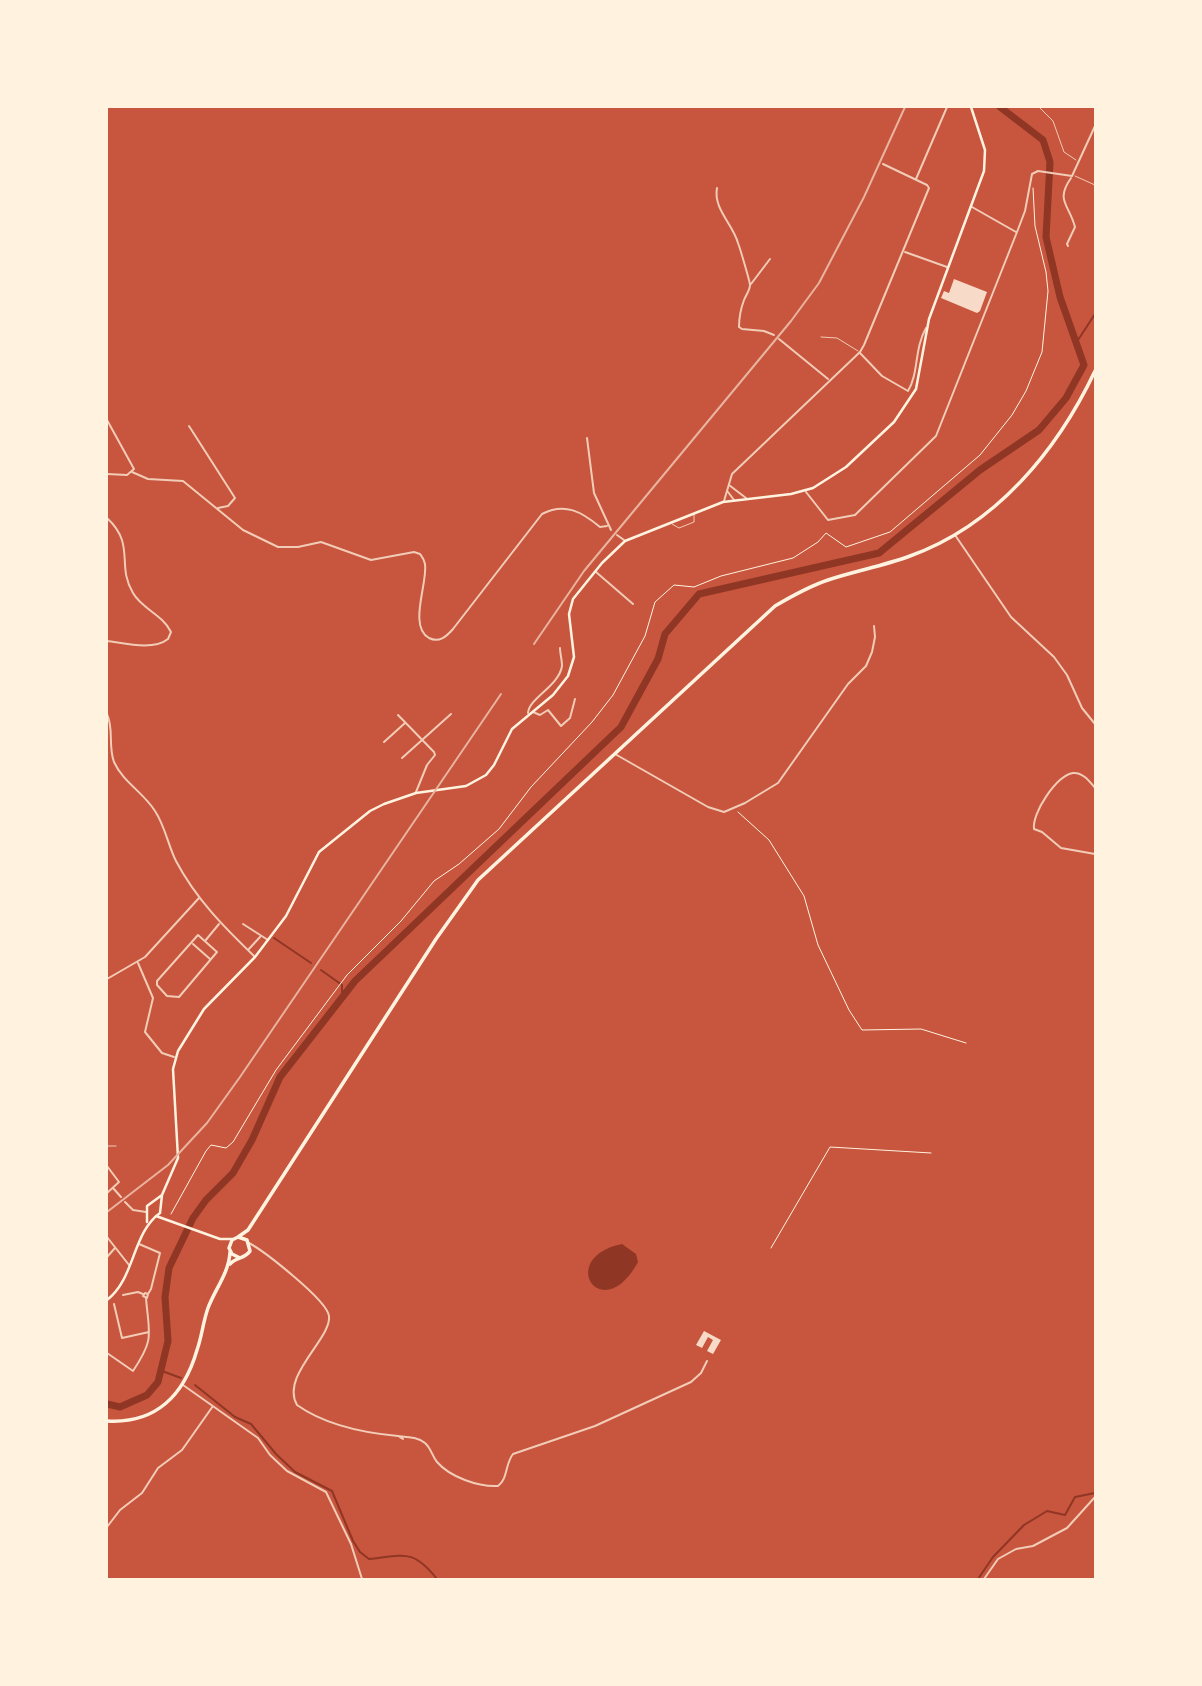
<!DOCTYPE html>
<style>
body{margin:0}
#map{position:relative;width:1202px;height:1686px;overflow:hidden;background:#c8553d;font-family:Helvetica,sans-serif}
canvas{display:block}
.frame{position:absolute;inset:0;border:108px solid #fff3e0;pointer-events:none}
</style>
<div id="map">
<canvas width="1202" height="1686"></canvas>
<div class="frame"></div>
</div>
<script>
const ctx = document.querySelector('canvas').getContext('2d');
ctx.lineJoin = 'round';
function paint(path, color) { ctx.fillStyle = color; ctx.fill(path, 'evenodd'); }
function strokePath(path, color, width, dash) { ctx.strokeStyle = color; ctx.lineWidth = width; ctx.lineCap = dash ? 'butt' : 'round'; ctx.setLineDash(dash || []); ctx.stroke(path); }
const water = new Path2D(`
 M622,1244L636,1254L638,1262C602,1328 555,1258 622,1244Z`);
const stream = new Path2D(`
 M1076,343L1095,314
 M274,938L311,963
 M321,970L342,985V998
 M162,1371L181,1378
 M195,1385L235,1417L251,1424L276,1454L295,1472L332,1491L353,1541L360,1552L369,1559C405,1555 413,1549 437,1579
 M978,1579L993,1557L1024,1525L1047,1511L1065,1515L1075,1497L1095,1493`);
const river = new Path2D(`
 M107,1404L120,1407L147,1395L158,1382L168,1341L165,1297L169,1268L193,1218L206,1200L233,1173L252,1140L280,1077L355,981L621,727L658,659L665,634L699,594L879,553L980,470L1039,430L1066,398L1084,365L1060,297L1046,237L1050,162L1043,140L1000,107`);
const building = new Path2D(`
 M954,279L987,292L980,311L977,313L941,298L944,291L949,293Z
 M704,1331L721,1340L713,1354L707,1351L713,1340L708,1337L702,1348L696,1345Z`);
const path = new Path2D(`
 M738,812L769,840L804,896L818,945L849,1010L862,1030L921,1029L966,1043
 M171,1214L206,1151L211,1145L226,1148L233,1142L276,1070L347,975L401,921L434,881L459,864L499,829L531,787L592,722L613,695L645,636L655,602L674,585L694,587L721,576L793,558L818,542L826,533L846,547L890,532L980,455L1012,415L1026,391L1042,352L1048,291L1046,272L1035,226L1033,188
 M771,1248L830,1147L931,1153`);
const service = new Path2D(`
 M1039,107L1053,121L1064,152L1076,160
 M1075,176L1095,185
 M821,337L837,338L858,351
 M672,524L679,528L694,522V514
 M107,1146H116`);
const minor = new Path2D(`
 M916,179L947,107
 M717,188C713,209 733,224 738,243C740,248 750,282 750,285C750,290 746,295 744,300C741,308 739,318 739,327L742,329L764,331L774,335
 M972,207L1016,232
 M1068,246L1067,244L1075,227C1069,204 1055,201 1071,178
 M905,252L947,267
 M751,284L770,259
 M779,339L828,379
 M860,353L882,376L908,391C919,373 914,349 926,328
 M107,420L134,469L127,475L107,474
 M189,426L235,498L228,506L218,508
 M587,438L594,493L611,530
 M132,472L148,479L183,481L243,530L278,547H298L321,542L371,560L414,552L420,554C423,558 424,559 425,564C428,583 408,626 429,638C439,643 446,637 453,629L542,514C565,502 582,512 600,527L607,526
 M729,485L746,498
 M728,492L734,500
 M806,492L828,520L855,515L936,436L1017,232L1025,211L1032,174L1038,171L1072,176L1095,126
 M724,501L732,474L860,352L864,345L929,188L927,185L883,164
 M107,518C136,545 116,565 133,593C142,609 162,614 171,632L168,639C153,651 124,643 107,641
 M617,535L624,540
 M955,535L1011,617L1054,657L1067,675L1082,708L1095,724
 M596,572L633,604
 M533,712L540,715L548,710L561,726L570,718L575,699
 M528,713C529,698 559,686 562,666C562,660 560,653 560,648
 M107,714C114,729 108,746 114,762C123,782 144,793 155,811C165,826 168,845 176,861C196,899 224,927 254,956
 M398,715L434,752L435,755L427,765L416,792
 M384,742L405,723
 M615,754L708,807L724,812L745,803L778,783L848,684L866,666L872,652L875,637L874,626
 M402,758L451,714
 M1095,788C1090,782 1083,772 1073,773C1056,776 1032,813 1034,829L1042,832L1061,848L1095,854
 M243,924L268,940
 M198,935L217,952L179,997L167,996L157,985V981Z
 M205,941L219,924
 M193,944L210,959
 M248,950L260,937
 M138,963L153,998L145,1032L162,1053L174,1057
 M107,979L145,957L199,898
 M107,1166L119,1182L107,1193
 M113,1188L121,1197
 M125,1202L133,1210L146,1212
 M107,1237L129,1265
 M249,1243C264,1251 327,1300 329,1316C332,1338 280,1376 297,1405C325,1425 365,1433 398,1436L403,1439
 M139,1244L160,1253L151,1289L148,1294
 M107,1257L115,1248
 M145,1293L148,1294L147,1298L143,1296Z
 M123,1295L138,1292L143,1294
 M114,1304L122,1338L149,1332
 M107,1353L133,1371C155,1338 149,1335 146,1298
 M183,1385L258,1438L270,1455L287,1471L326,1492L351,1544L362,1579
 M398,1436C407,1437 418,1437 425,1443C431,1448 432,1456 437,1462C450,1477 478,1487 498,1486C508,1479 505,1464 513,1454L595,1426L691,1382L701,1373L707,1361
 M107,1527L120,1510L142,1493L158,1468L182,1450L213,1406
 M984,1579L998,1559L1016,1549L1033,1546L1067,1528L1095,1497`);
const secondary = new Path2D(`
 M156,1216L220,1239H232
 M147,1222V1206L162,1195
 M107,1300C135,1279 132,1233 160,1213L162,1195L178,1158L173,1069L178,1051L204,1009L255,957L286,916L319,852L370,811L384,804L416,793L466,786L486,775L494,765L512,729L553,695L568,676L574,657L569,614L573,599L602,563L625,541L723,502L791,494L813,488L846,467L894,422L916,389L929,319L984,171L985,150L971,107`);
const primary = new Path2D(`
 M238,1237L248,1230L436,939L478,880L775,606C792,596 810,586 828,580C855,571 883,566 910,556C996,525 1057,451 1095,371
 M230,1264C236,1257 245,1259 250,1251L247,1240L238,1237L232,1240L229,1248L232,1254L240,1258
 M107,1421C156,1424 184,1395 197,1350C202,1336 203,1322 208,1308C215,1289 229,1273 230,1252`);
const rail = new Path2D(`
 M534,644L584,571L791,321L819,283L864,197L905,107
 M107,1212L168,1165L207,1123L240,1077L501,694`);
paint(water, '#8f3625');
strokePath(stream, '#8f3625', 2);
strokePath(river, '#8f3625', 7);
paint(building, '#f7dbc8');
strokePath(path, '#fff3e0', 1);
strokePath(service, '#f1ccb7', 1);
strokePath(minor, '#f1ccb7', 2);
strokePath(secondary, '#fff3e0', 2.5);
strokePath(primary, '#fff3e0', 3.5);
strokePath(rail, '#e9b49f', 2);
</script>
